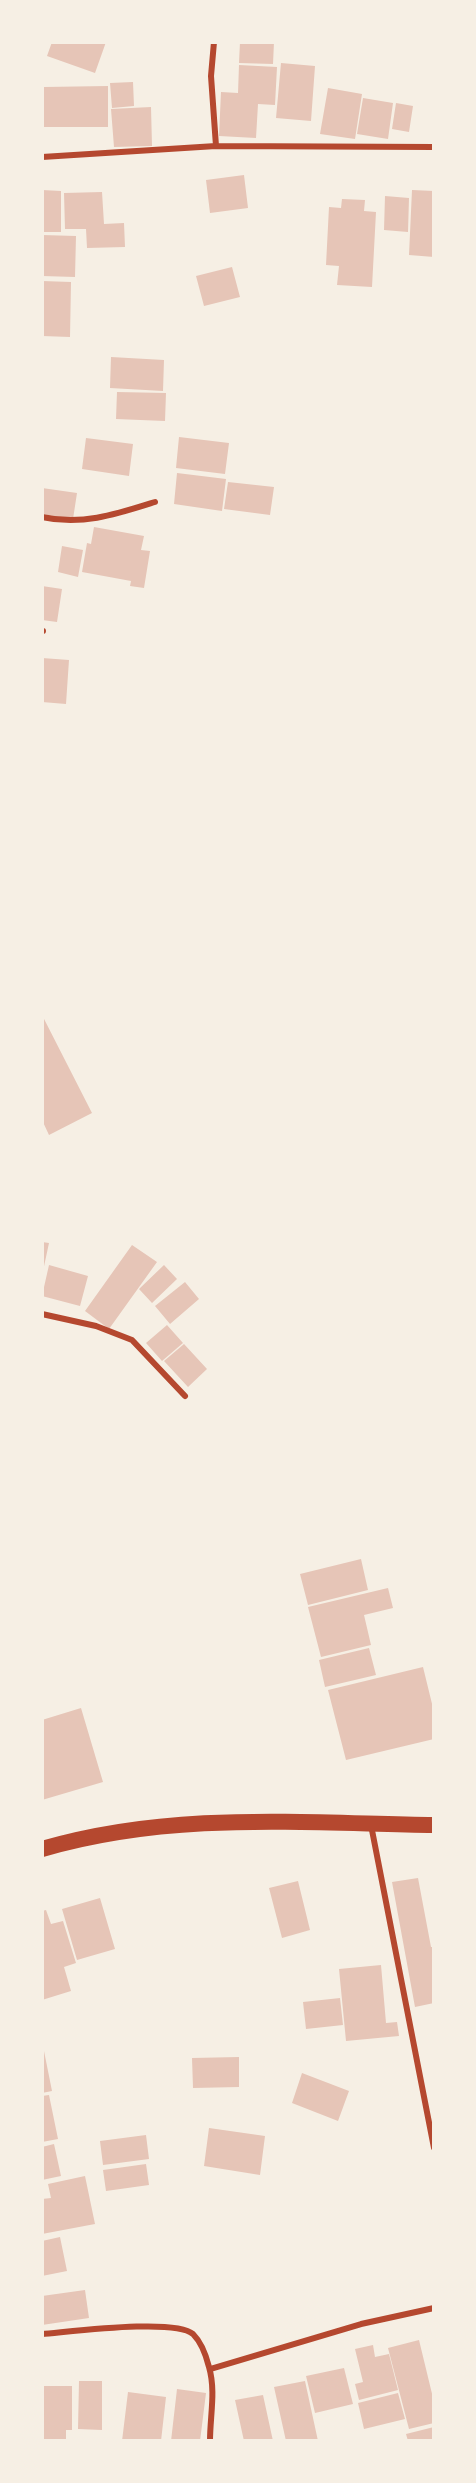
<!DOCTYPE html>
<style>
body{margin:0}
#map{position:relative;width:476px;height:2483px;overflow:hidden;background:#f6efe4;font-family:"Varela Round",sans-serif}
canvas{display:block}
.frame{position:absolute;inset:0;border:44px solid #f6efe4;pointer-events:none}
</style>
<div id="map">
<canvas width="476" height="2483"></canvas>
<div class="frame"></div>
</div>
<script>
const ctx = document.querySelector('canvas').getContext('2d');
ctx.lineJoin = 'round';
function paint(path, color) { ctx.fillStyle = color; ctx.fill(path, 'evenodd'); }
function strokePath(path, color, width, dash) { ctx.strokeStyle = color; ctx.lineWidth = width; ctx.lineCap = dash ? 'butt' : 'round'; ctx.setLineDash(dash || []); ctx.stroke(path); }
const building = new Path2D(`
 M52,42H106L95,73L47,56Z
 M240,42H274L273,64L239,63Z
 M281,63L315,66L311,121L276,118Z
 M239,65L277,67L275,105L258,104L256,138L219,136L221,92L238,93Z
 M133,82L134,106L112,108L110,83Z
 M108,86V127H44V87Z
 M328,88L362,94L355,139L320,134Z
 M363,98L393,103L388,139L357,134Z
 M396,103L413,106L409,132L392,129Z
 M151,107L152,146L114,147L111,109Z
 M244,175L248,208L210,213L206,180Z
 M42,190L61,191V232H42Z
 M412,190L434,191V257L409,255Z
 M102,192L104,224L124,223L125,247L87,248L86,229H65L64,193Z
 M385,196L409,198L408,232L384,230Z
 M342,199L365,200L364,211L376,212L372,287L337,285L339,266L326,265L329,207L341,208Z
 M42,235L76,236L75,277L42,276Z
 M232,267L240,297L204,306L196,276Z
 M42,281L71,282L70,337L42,336Z
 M111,357L164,360L163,391L110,388Z
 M117,392L166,393L165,421L116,419Z
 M179,437L229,443L225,474L176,468Z
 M86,438L133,444L129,476L82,469Z
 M177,473L226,479L222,511L174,504Z
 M228,482L274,487L270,515L224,509Z
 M42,488L77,493L73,519L42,514Z
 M94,527L144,536L141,550L150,551L144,588L130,586L131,581L82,572L87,543L91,544Z
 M62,546L83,550L78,577L58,572Z
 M42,586L62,589L57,622L42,620Z
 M42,658L69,660L66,704L42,702Z
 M42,1015L92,1113L49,1135L42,1120Z
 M42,1242L49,1243L43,1271H42Z
 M132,1245L157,1262L109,1329L85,1311Z
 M49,1265L88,1276L80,1306L42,1296Z
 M164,1265L177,1279L152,1303L139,1289Z
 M185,1282L199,1299L170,1324L155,1306Z
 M167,1325L183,1343L162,1361L146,1343Z
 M184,1344L207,1369L188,1387L164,1361Z
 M361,1559L368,1590L308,1605L300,1574Z
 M388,1588L393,1608L364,1615L371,1645L321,1657L308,1607Z
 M369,1648L376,1675L325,1687L319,1660Z
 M423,1667L434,1712V1739L346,1760L328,1690Z
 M81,1708L103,1782L42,1800V1720Z
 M418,1878L431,1947H434V2003L415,2007L392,1882Z
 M298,1881L310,1930L282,1938L269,1888Z
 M100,1898L115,1949L77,1960L62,1909Z
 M46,1910L51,1924L63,1921L76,1963L64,1967L71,1991L42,2000V1911Z
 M381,1965L386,2023L397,2022L399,2036L346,2041L339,1969Z
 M340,1998L343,2025L306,2029L303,2002Z
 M43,2046L52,2091L42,2093V2047Z
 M239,2057V2087L193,2088L192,2058Z
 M302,2073L349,2091L338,2121L292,2103Z
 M49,2095L58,2139L42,2142V2096Z
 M209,2128L265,2136L260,2175L204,2166Z
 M146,2135L149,2159L103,2165L100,2141Z
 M54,2144L61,2176L42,2180V2147Z
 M146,2164L149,2185L106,2191L103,2170Z
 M85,2176L95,2224L42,2234V2199L51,2198L48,2184Z
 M60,2237L67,2271L42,2276V2241Z
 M85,2290L89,2318L42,2325V2296Z
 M419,2340L434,2402V2423L409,2429L388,2348Z
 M373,2345L375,2357L389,2354L398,2390L359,2400L355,2384L363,2382L355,2349Z
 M344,2368L353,2404L315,2413L306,2376Z
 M79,2381H102V2430L78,2429Z
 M305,2381L318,2441H286L274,2387Z
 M42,2386H72V2430H66V2441H42Z
 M177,2389L206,2393L200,2441H171Z
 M128,2392L166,2397L161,2441H122Z
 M398,2393L405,2419L364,2429L358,2403Z
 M263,2395L273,2441H244L235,2400Z
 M434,2427V2441H408L406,2434Z`);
const minor = new Path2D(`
 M214,42L211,76L216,146
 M42,157L216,146L434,147
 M42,517C82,526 117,514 155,502
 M42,631H43
 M42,1314L96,1326L132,1340L185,1396
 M371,1825L434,2148
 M42,2334C69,2332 175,2318 193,2334C202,2343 206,2355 209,2367C216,2391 210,2416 210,2441
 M210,2369L361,2324L434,2308`);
const trunk = new Path2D(`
 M42,1849C172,1811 301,1823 434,1825`);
paint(building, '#e6c5b7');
strokePath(minor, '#b5482f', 6);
strokePath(trunk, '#b5482f', 16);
</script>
